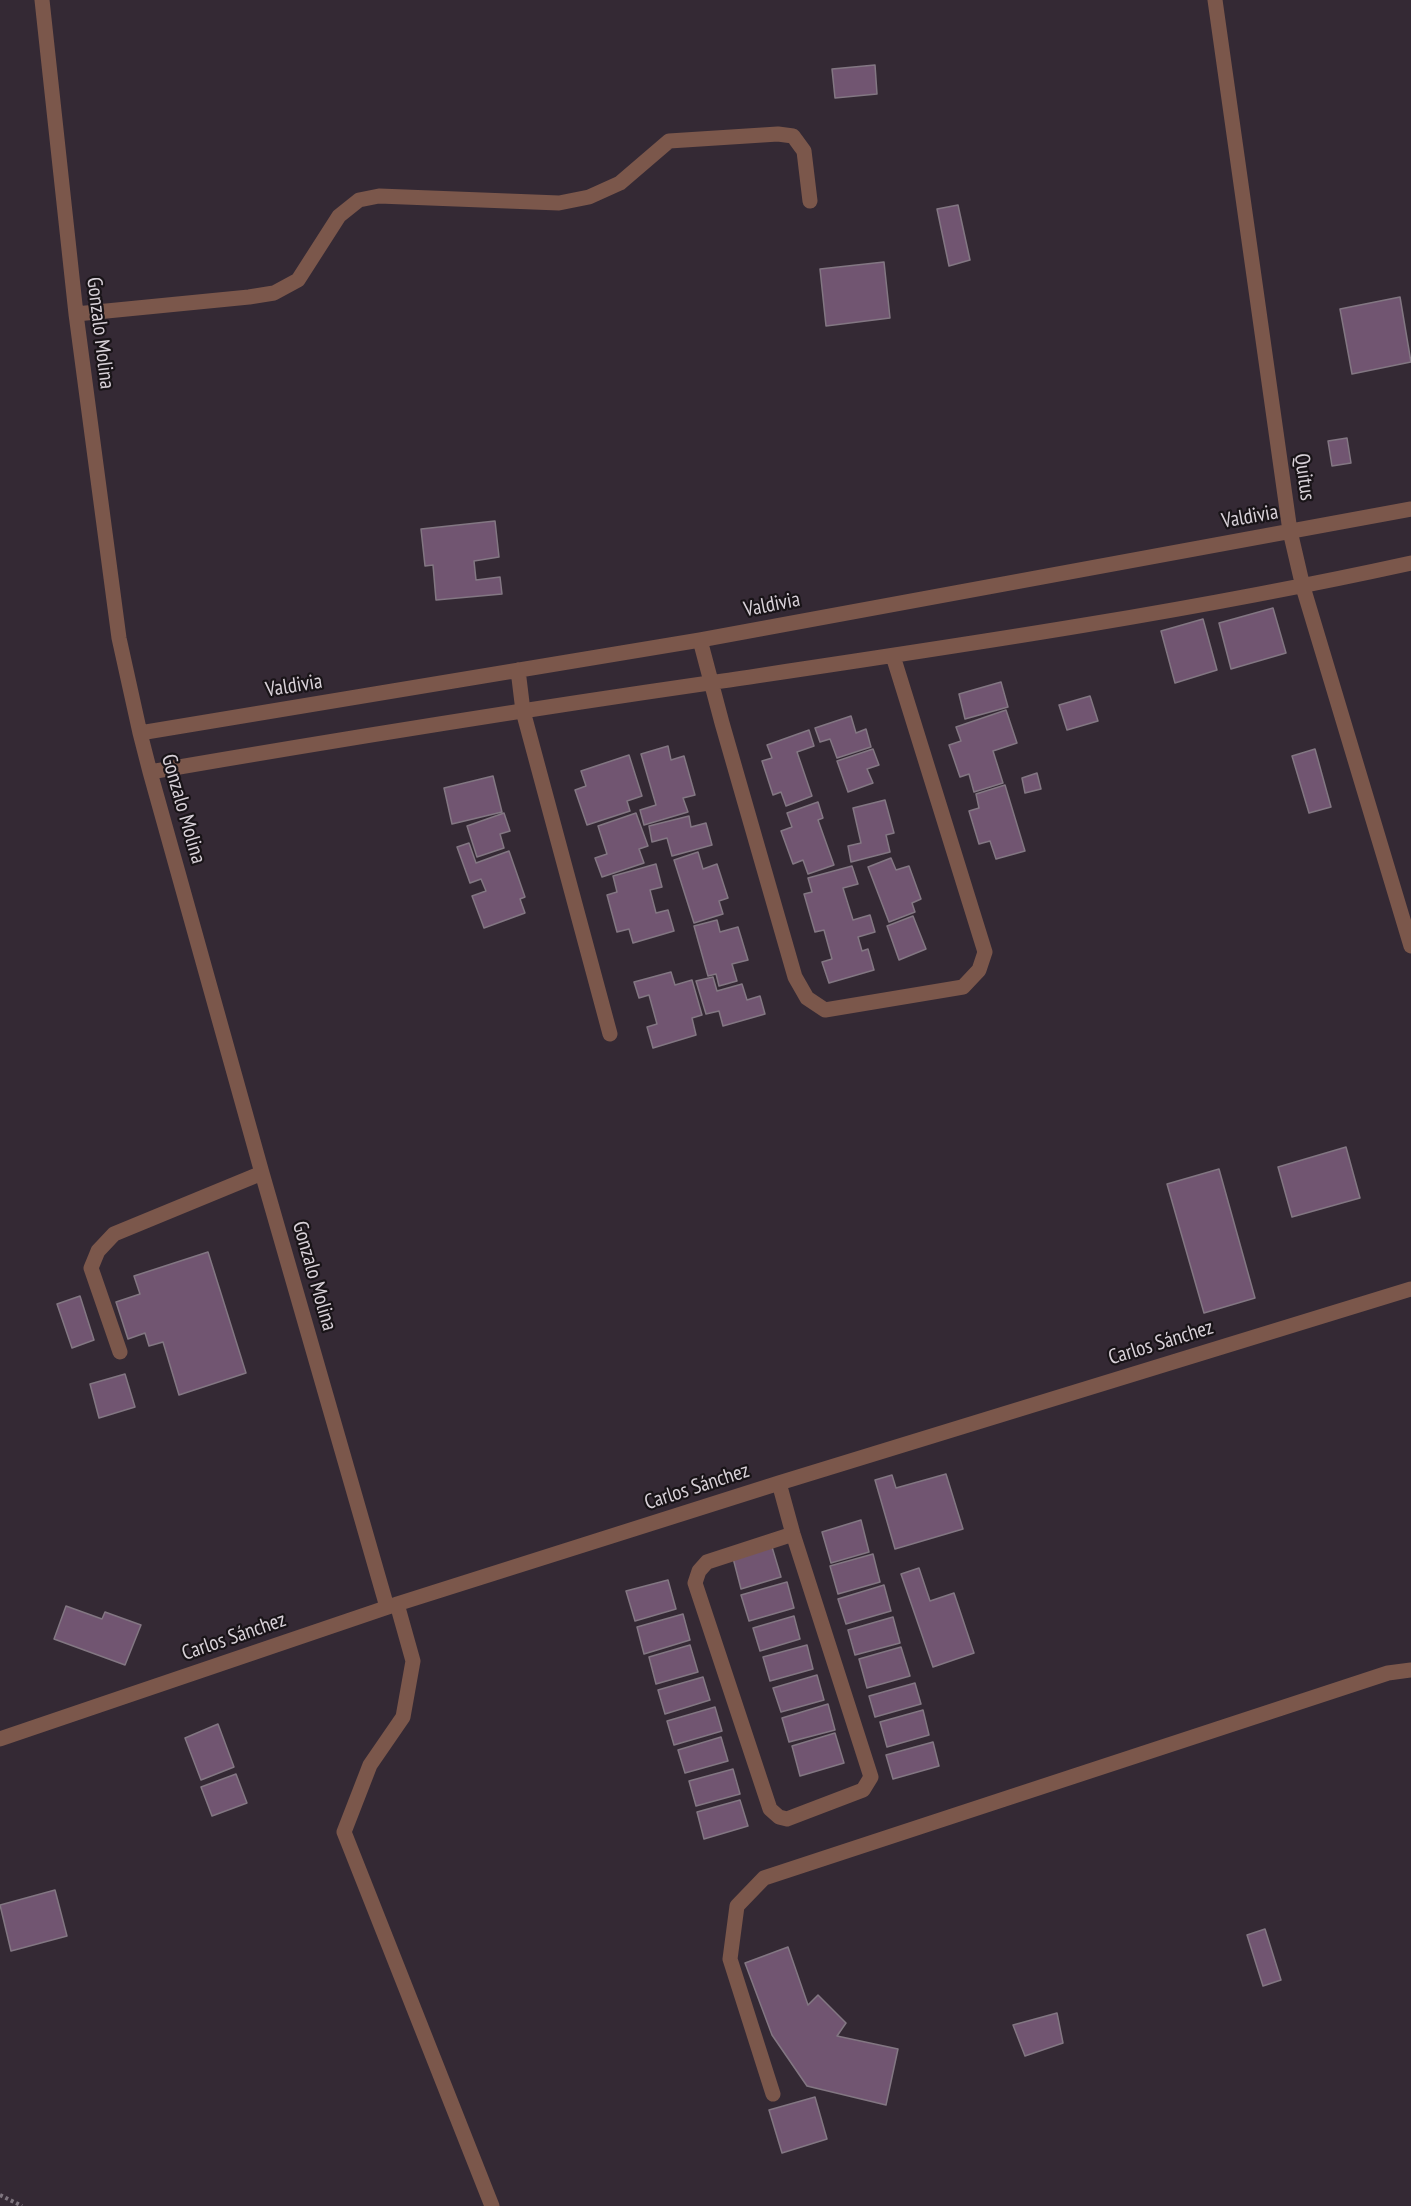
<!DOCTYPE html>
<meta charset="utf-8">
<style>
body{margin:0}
canvas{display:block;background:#342934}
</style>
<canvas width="1411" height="2206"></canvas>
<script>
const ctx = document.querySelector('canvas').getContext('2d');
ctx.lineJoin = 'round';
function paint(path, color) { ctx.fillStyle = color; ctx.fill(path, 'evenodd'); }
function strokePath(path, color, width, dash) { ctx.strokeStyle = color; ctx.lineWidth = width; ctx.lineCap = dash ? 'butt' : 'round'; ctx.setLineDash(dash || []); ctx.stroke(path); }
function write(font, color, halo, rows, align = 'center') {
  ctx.font = font + ' "PT Sans Narrow",sans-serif'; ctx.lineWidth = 4.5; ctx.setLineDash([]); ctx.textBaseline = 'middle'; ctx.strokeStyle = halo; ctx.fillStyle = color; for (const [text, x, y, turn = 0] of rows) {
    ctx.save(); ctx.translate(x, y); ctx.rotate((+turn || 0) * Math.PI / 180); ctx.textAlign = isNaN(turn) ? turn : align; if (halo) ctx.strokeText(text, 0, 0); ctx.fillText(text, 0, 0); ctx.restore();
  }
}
const building = new Path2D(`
 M875,65L877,94L835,98L832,69Z
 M958,205L970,260L949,266L937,209Z
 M884,262L890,318L826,326L820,269Z
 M1400,297L1411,362L1352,374L1340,309Z
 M1347,438L1351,463L1332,466L1328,441Z
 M495,521L499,557L474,561L476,580L500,577L502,594L436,600L433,565L425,566L421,529Z
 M1273,608L1286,653L1231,669L1219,623Z
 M1203,619L1217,670L1175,683L1161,631Z
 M1001,682L1008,707L965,719L959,694Z
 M1090,696L1098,721L1067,730L1059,705Z
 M1006,710L1017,743L993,751L1003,783L974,792L969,774L960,777L949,745L961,741L956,727Z
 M851,716L856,733L866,729L871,747L837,758L830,739L820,742L815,728Z
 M809,730L814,746L797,752L812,796L786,806L781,792L773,795L762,761L772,758L767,745Z
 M668,746L671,760L684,756L695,795L683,798L688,812L644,825L640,810L656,805L641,754Z
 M873,749L879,765L867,769L873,783L848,792L837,761Z
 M1315,749L1331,807L1309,813L1292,756Z
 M629,755L642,796L627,801L630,811L587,825L575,790L586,786L581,771Z
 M1037,773L1041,789L1025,793L1022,778Z
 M493,776L502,812L452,824L444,788Z
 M1005,785L1025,851L996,859L990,841L979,844L969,811L979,808L976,794Z
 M885,800L894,833L886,835L890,852L851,862L848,846L861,843L853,808Z
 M818,802L823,818L818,820L834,865L808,874L803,860L793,864L781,831L792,827L787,813Z
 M504,813L510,831L500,834L504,848L477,857L467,826Z
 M636,813L648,846L639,849L644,863L602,877L595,858L607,854L598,826Z
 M689,816L691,827L706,823L712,845L672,856L667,838L652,842L649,826Z
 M469,843L476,863L509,851L525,897L520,899L525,913L484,928L472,896L486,891L481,879L470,883L457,847Z
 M698,852L703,869L717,864L728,898L719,901L723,914L694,923L674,860Z
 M891,858L896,870L909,866L921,899L912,903L915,912L889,922L868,867Z
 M656,864L662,887L650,890L656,913L668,910L674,931L633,943L629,929L617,932L607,895L617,892L613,876Z
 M852,866L858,884L843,888L853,920L870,915L875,932L858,937L862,951L868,949L874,970L829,983L822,962L832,959L824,930L815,932L804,894L812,892L808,878Z
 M913,916L926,949L899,960L887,926Z
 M717,920L720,932L738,927L748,960L732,964L737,981L719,986L716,974L708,976L694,926Z
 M671,972L675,985L692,980L702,1015L692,1018L696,1035L653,1048L647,1027L657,1024L649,995L639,998L634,982Z
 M713,977L717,991L742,984L747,1000L760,996L765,1014L723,1026L719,1011L706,1014L696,981Z
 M1346,1147L1360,1198L1292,1217L1278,1167Z
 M1219,1169L1255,1298L1204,1313L1167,1184Z
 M208,1252L246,1373L179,1395L163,1342L149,1346L145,1333L128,1339L116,1302L140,1294L134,1276Z
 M80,1296L94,1340L72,1348L57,1304Z
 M125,1374L135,1407L99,1418L90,1384Z
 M946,1474L963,1529L895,1549L875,1480L892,1475L896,1488Z
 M861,1520L869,1552L831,1563L822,1532Z
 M772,1547L781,1577L741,1589L733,1558Z
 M873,1554L880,1582L838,1594L830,1566Z
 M919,1568L930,1601L954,1593L974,1653L933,1667L901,1574Z
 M668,1580L676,1609L635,1621L626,1591Z
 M787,1582L794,1608L749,1621L741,1595Z
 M884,1585L891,1611L846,1624L838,1599Z
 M66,1606L102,1619L105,1612L141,1625L125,1665L54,1639Z
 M683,1614L690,1640L644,1654L637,1627Z
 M794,1616L800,1639L760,1651L753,1628Z
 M893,1617L900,1643L855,1655L848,1630Z
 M690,1645L698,1672L656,1684L649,1657Z
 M807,1645L813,1669L770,1681L763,1657Z
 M901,1647L910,1676L867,1688L859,1659Z
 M817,1675L824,1700L781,1712L773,1688Z
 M703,1677L710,1700L665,1714L658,1690Z
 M915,1683L921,1704L875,1717L869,1696Z
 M828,1704L835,1730L789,1742L782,1718Z
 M715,1707L722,1731L674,1745L667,1721Z
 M923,1710L929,1735L887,1747L880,1722Z
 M218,1724L234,1767L201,1780L185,1738Z
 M835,1733L844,1763L800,1776L792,1746Z
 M721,1737L728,1761L685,1773L678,1750Z
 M933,1742L939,1766L893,1779L886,1755Z
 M733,1769L740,1794L696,1806L689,1781Z
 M236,1774L247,1803L212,1816L201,1787Z
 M740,1800L748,1826L704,1839L697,1812Z
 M55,1890L67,1936L11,1951L0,1905Z
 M1265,1929L1281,1980L1263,1986L1247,1935Z
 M788,1947L808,2005L818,1995L846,2023L837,2036L898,2049L886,2105L807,2086L772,2035L745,1963Z
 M1057,2013L1063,2043L1025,2056L1013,2025Z
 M815,2097L827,2139L782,2153L769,2110Z`);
const path = new Path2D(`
 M0,2195L22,2206`);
const minor = new Path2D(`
 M42,0L76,314L119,638L140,733L150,772L262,1173L387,1607
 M1215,0L1290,531L1303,587L1411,946
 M76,314L249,297L274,293L298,280L339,216L359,200L379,196L559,203L589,197L620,183L669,141L778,134L793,136L804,151L810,201
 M700,640L722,723L795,977L807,998L825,1010L963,987L979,970L985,952L893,656
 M518,670L523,711L610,1034
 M140,733L700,640L1411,509
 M150,772C336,740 522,710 709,683C943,648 1179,614 1411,563
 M120,1352L91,1268L98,1251L114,1234L262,1173
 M779,1483L793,1534L871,1777L863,1790L787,1819L779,1817L770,1809L695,1583L699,1571L707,1562L793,1534
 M397,1604L413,1661L403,1717L370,1765L344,1832L492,2206
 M0,1739L397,1604L779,1483L1411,1289
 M773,2094L730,1959L737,1906L764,1878L1388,1673L1411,1670`);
const streetNames = [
 ["Gonzalo Molina",100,333,83],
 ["Quitus",1304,477,82],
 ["Valdivia",1250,517,-10],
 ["Valdivia",772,605,-11],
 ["Valdivia",294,686,-9],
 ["Gonzalo Molina",183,809,74],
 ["Gonzalo Molina",314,1276,74],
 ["Carlos Sánchez",1161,1343,-17],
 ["Carlos Sánchez",697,1487,-18],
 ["Carlos Sánchez",234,1637,-19]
];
paint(building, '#715571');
strokePath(building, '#837783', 1.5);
strokePath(path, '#7e757e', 4, [3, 3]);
strokePath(minor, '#7b574b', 15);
write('21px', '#d8d1d8', '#191418', streetNames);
</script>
